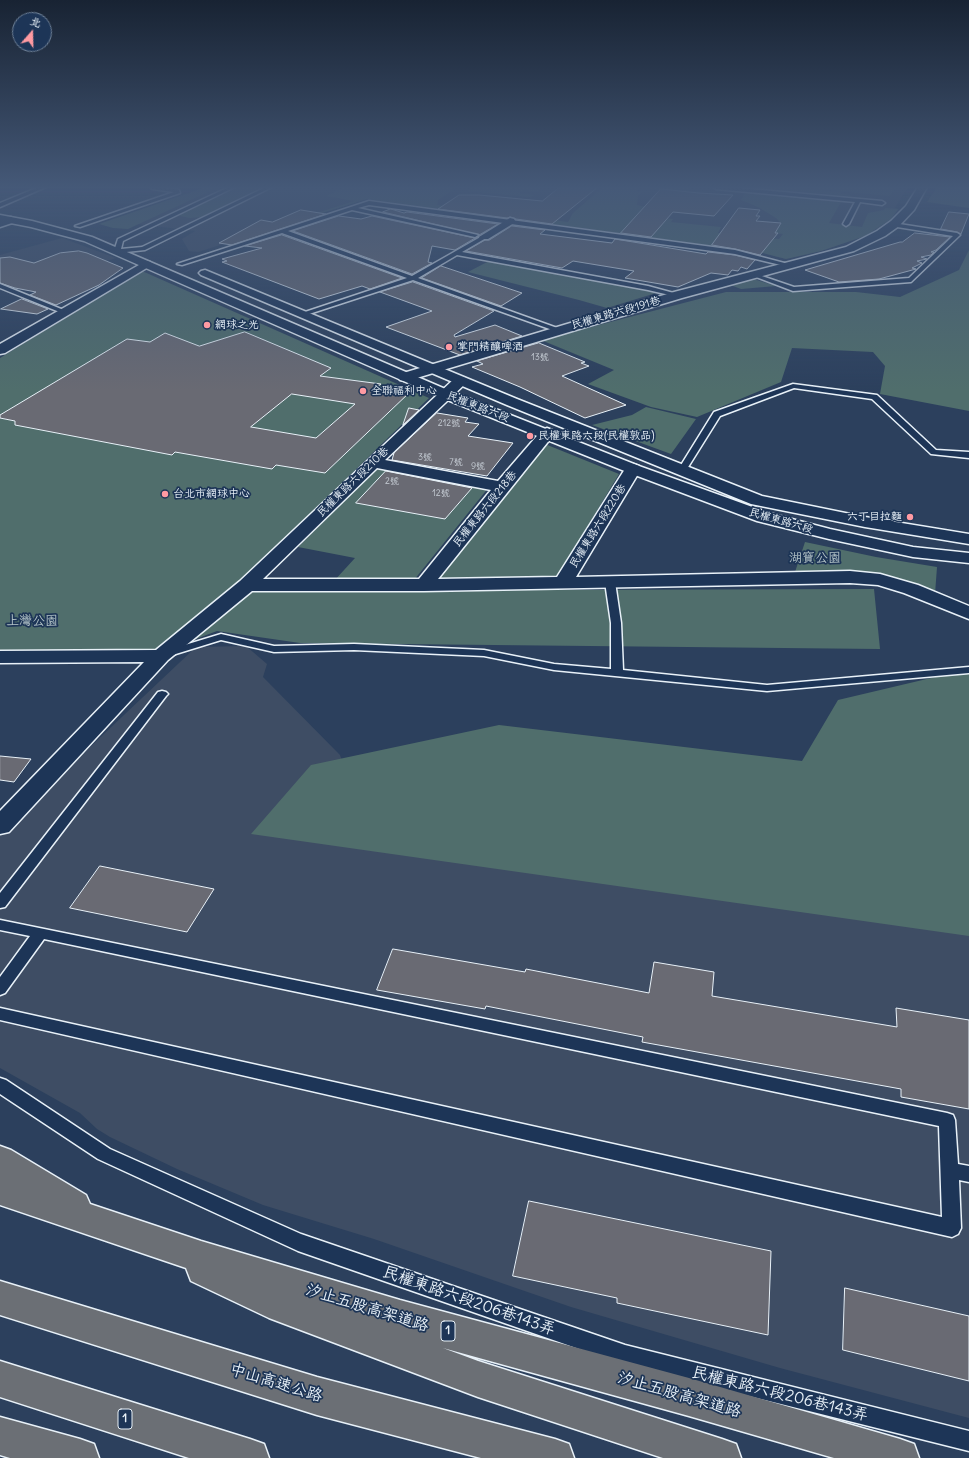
<!DOCTYPE html>
<meta charset="utf-8">
<style>
body{margin:0}
#map{position:relative;width:969px;height:1458px;overflow:hidden;background:#2c405d;font-family:Delius,"LXGW WenKai TC",sans-serif}
canvas{display:block}
.north{position:absolute;left:12px;top:12px;width:40px;height:40px;box-sizing:border-box;background:#1d3557;border:1px solid #6e8097;border-radius:50%;rotate:20deg;font-size:11px;font-weight:700;line-height:16px;text-align:center;color:#e8f1f8}
.north::after{content:'';display:block;margin:auto;width:14px;height:18px;background:#ff9aa2;clip-path:polygon(50% 0,100% 100%,50% 72%,0 100%)}
</style>
<div id="map">
<canvas width="969" height="1458"></canvas>
<div class="north">北</div>
</div>
<script>
const ctx = document.querySelector('canvas').getContext('2d');
ctx.lineJoin = 'round';
function paint(path, color) { ctx.fillStyle = color; ctx.fill(path, 'evenodd'); }
function strokePath(path, color, width, dash) { ctx.strokeStyle = color; ctx.lineWidth = width; ctx.lineCap = dash ? 'butt' : 'round'; ctx.setLineDash(dash || []); ctx.stroke(path); }
function write(font, color, halo, rows, align = 'center') {
  ctx.font = font + ' Delius,"LXGW WenKai TC",sans-serif'; ctx.lineWidth = 3.5; ctx.setLineDash([]); ctx.textBaseline = 'middle'; ctx.strokeStyle = halo; ctx.fillStyle = color; for (const [text, x, y, turn = 0] of rows) {
    ctx.save(); ctx.translate(x, y); ctx.rotate((+turn || 0) * Math.PI / 180); ctx.textAlign = isNaN(turn) ? turn : align; if (halo) ctx.strokeText(text, 0, 0); ctx.fillText(text, 0, 0); ctx.restore();
  }
}
const built = new Path2D(`
 M208,187H908L895,208L898,209L895,214L879,228L865,236L821,251L786,259L759,252L367,199L198,252L189,251L182,239L195,231L137,224Z
 M62,238L116,258L21,289L0,280V255Z
 M246,646L267,664L263,677L340,755L361,812L969,922V1418L780,1368L571,1307L374,1239L263,1205L177,1169L110,1137L97,1129L80,1113L0,1068V832L196,647Z`);
const green = new Path2D(`
 M206,187H219L128,229L113,228L99,224Z
 M239,187H262L201,217L190,218L180,216L181,214Z
 M345,187H457L438,200L437,205L498,212L568,222L573,213L603,187H690L688,192L640,188L637,191L642,192L638,196L637,205L647,207L642,210L639,215L673,219L671,222L721,227L718,233L779,239L783,234L774,233L781,223L776,218L758,207L741,200L746,192L841,202L829,223L862,227L868,213L884,210L885,208L898,209L891,219L865,236L821,251L786,259L759,252L367,199L309,217L308,216L354,201L326,196Z
 M472,187H550H541L538,192L523,190L519,193L534,195L530,197L467,191Z
 M750,187H785L841,192V194L851,195L850,196Z
 M800,187H897L889,196Z
 M937,187H969V208L927,202Z
 M969,250V411L880,394L885,366L873,352L792,348L781,382L697,417L651,407L588,384L614,370L541,340L726,292H856L900,297L959,270Z
 M489,261L654,292L656,293L607,308L579,300L468,272Z
 M142,271L429,398L231,591L874,589L880,649L300,643L217,631L164,651H0V358Z
 M747,277L776,286L741,289L728,284Z
 M646,407L696,419L671,454L592,425L632,415Z
 M540,442L619,474L556,579L430,580Z
 M379,467L489,487L414,580L334,581L355,558L298,547Z
 M805,542L876,557L937,567L935,594L795,572Z
 M969,669V936L251,834L311,765L499,725L802,761L838,700Z`);
const building = new Path2D(`
 M560,187H598L552,224L516,219L510,217L507,218L438,209L459,195H479L542,201Z
 M661,189L699,193L733,195L714,216L673,212L651,237L621,233Z
 M739,208L760,210L756,216H760L756,221L781,223L775,233H778L760,255L735,249L712,245Z
 M391,209L404,213L407,212L498,224L479,235L383,212Z
 M301,210L326,214L232,245L219,243L261,220L272,222Z
 M949,212L969,214L961,234L957,232L941,229Z
 M339,216L361,219L372,216L475,238L455,250L432,246L428,262L432,263L412,274L293,231Z
 M512,226L545,230L540,234L612,243L615,239L706,254L708,252L735,255L755,260L747,269L741,267L738,271L732,270L728,275L711,273L678,287L625,278L634,271L573,261L562,268L466,251L485,240H489Z
 M915,233L950,237L936,250L931,252H934L931,255L921,257L927,259L917,261L922,263L912,268L916,269L879,279L839,282L805,270L900,242H902Z
 M282,235L402,278L370,289L362,286L319,299L222,262L227,261L222,259L262,248L245,246Z
 M79,251L87,253L123,268L99,285L56,305L30,295L36,292L15,288L0,283V258L10,257L34,263L60,253Z
 M441,266L522,293L501,306L422,278Z
 M413,282L494,311L454,335L455,337L495,325L522,336L460,355L386,327L432,311L380,292Z
 M22,299L48,309L37,314L1,309Z
 M245,332L331,368L320,376L381,384L377,387L410,392L325,473L276,465L272,469L175,452L172,455L15,425V421L0,418V415L127,339L150,342L165,333L199,346ZM292,394L355,404L316,438L251,427Z
 M539,343L585,362L581,363L589,366L562,376L626,405L585,418L520,387L472,367L483,364L477,361Z
 M409,408L419,410L403,425Z
 M437,413L468,418L465,422L479,424L468,436L513,443L487,476L392,460L394,453Z
 M386,471L472,488L445,519L356,503Z
 M0,756L31,759L14,782L0,780Z
 M100,866L214,889L187,932L70,908Z
 M393,949L525,972L526,969L649,993L654,962L714,972L712,996L897,1027L896,1008L969,1020V1109L901,1097V1089L642,1042L643,1037L486,1006L485,1009L377,990Z
 M529,1201L771,1251L768,1335L617,1303V1298L513,1276Z
 M845,1288L969,1316V1381L843,1350Z`);
const service = new Path2D(`
 M39,187H46L0,207V203Z
 M150,187L177,189L179,190L180,193L80,227L75,226L174,192L152,189Z
 M229,187H235L123,241L121,249L142,247L266,187H272L145,250L117,253L114,251L118,239Z
 M713,187H728L882,201L885,203L882,205L860,202L849,224L846,226L843,224L855,202L716,189Z
 M369,201L735,250L792,265L789,267L735,254L369,205L358,208L478,235L475,237L352,210L288,231L412,276L484,235L487,237L486,238L462,252L648,286L681,295L678,297L648,290L457,255L418,278L560,329L561,330L558,332L413,280L306,315H302V313L407,278L282,233L182,265L177,264Z
 M893,223L957,233L960,235L911,282L793,291L751,275L756,274L794,287L909,278L953,236L891,226V224Z
 M0,284L66,311L67,312L62,313L0,288Z
 M793,384L877,395L936,450L969,452V458L931,454L872,399L794,388L720,416L685,472H679L678,470L714,412Z
 M610,579L615,582L621,623L623,670L767,685L969,667V673L767,691L554,670L484,656L354,650L274,652L221,640L166,657L160,654L162,652L221,634L274,646L354,644L484,650L554,664L611,669V623L605,582Z
 M162,691L166,692L168,694L166,696L5,907L0,908V893L158,692Z
 M0,920L947,1113L953,1115L955,1120L958,1164L969,1166V1182L959,1180L961,1228L958,1234L952,1237L0,1020V1008L942,1217L939,1126L44,939L5,993L0,995V977L30,936L0,930Z
 M0,1078L6,1080L110,1149L301,1234L625,1345L969,1431V1451L625,1365L298,1251L98,1159L0,1094Z`);
const minor = new Path2D(`
 M918,187H927L914,210L899,226L885,236L854,251L682,298L410,380L405,381L400,380L398,377L400,374L674,292L846,247L877,231L891,221L906,206Z
 M11,217L16,220L15,222L0,227V220Z
 M510,218L514,219L515,221L514,223L488,239H480L479,237Z
 M146,261L150,262L152,264L150,266L5,353L0,354V344Z
 M460,377L465,378L467,381L465,384L385,460L498,481L542,430L547,428L552,430L555,433L438,579L557,577L625,469L627,466L633,464L639,466L641,469L576,577L850,571L880,574L918,585L969,606V619L904,593L878,585L850,583L424,591H252L168,660L9,832L0,834V811L144,662L0,663V651L156,650L240,581L455,378ZM377,468L491,490L419,579H263Z`);
const secondary = new Path2D(`
 M0,215L32,221L92,237L450,391L639,466L769,513L830,529L913,547L969,553V563L913,557L829,539L757,521L627,472L440,397L84,241L31,227L0,221Z
 M205,270L517,399L762,496L865,517L969,534V544L865,527L751,504L507,405L201,275L199,273L201,271Z`);
const motorway = new Path2D(`
 M0,1146L11,1150L86,1195L90,1204L201,1241L400,1300L689,1378L900,1439L914,1444L919,1458H834L689,1416L443,1348L478,1361L722,1439L736,1444L741,1458H663L478,1397L269,1318L191,1281L186,1268L0,1205Z
 M0,1281L317,1377L555,1439L569,1444L574,1458H481L317,1415L0,1315Z
 M0,1361L250,1439L264,1444L269,1458H189L0,1397Z
 M0,1417L80,1439L94,1444L99,1458H10L0,1455Z`);
const markers = [
 [207,325,4,"#ff9aa2"],
 [449,347,4,"#ff9aa2"],
 [363,391,4,"#ff9aa2"],
 [530,436,4,"#ff9aa2"],
 [165,494,4,"#ff9aa2"],
 [910,517,4,"#ff9aa2"]
];
const farNumbernames = [
 ["13號",540,357],
 ["212號",449,423],
 ["3號",425,457],
 ["7號",456,462],
 ["9號",478,466],
 ["2號",392,481],
 ["12號",441,493]
];
const farStreetnames = [
 ["民權東路六段191巷",616,313,-16],
 ["民權東路六段",478,407,21],
 ["民權東路六段210巷",353,482,-44],
 ["民權東路六段218巷",485,509,-51],
 ["民權東路六段",781,521,16],
 ["民權東路六段220巷",598,526,-58]
];
const farPoinames = [
 ["網球之光",215,325],
 ["掌門精釀啤酒",457,347],
 ["全聯福利中心",371,391],
 ["民權東路六段(民權敦品)",538,436],
 ["台北市網球中心",173,494],
 ["六丁目拉麵",902,517,"right"]
];
const shields = [
 [448,1331,14],
 [125,1419,14]
];
const shieldNames = [
 ["1",448,1331],
 ["1",125,1419]
];
const parkNames = [
 ["湖寶公園",815,558],
 ["上灣公園",32,621]
];
const nearStreetnames = [
 ["民權東路六段206巷143弄",469,1301,19],
 ["汐止五股高架道路",367,1308,17],
 ["中山高速公路",276,1383,17],
 ["民權東路六段206巷143弄",780,1394,14],
 ["汐止五股高架道路",679,1395,16]
];
paint(built, '#3e4d64');
paint(green, '#506e6c');
paint(building, '#696a73');
strokePath(building, '#e8f1f8', 1);
strokePath(service, '#e8f1f8', 3);
strokePath(minor, '#e8f1f8', 3);
strokePath(secondary, '#e8f1f8', 3);
strokePath(motorway, '#e8f1f8', 3);
paint(service, '#1d3557');
paint(minor, '#1d3557');
paint(secondary, '#1d3557');
paint(motorway, '#6b6f75');
const sky = ctx.createLinearGradient(0, 0, 0, 391);
sky.addColorStop(0, '#182333');
sky.addColorStop(0.48, '#455978');
sky.addColorStop(1, '#45597800');
ctx.fillStyle = sky;
ctx.fillRect(0, 0, 969, 391);
for (const [x, y, r, color] of markers) { const dot = new Path2D(); dot.arc(x, y, r, 0, 2 * Math.PI); ctx.fillStyle = color; ctx.fill(dot); strokePath(dot, '#1d3557', 1.5); }
write('9px', '#c8cfd7', null, farNumbernames);
write('11px', '#e8f1f8', '#1d3557', farStreetnames);
write('11px', '#e8f1f8', '#1d3557', farPoinames, 'left');
for (const [x, y, w] of shields) { const box = new Path2D(); box.roundRect(x - w / 2, y - 10, w, 20, 3); ctx.fillStyle = '#1d3557'; ctx.fill(box); strokePath(box, '#e8f1f8', 1); }
write('bold 12px', '#e8f1f8', null, shieldNames);
write('13px', '#b3c3c7', '#1d3557', parkNames);
write('16px', '#e8f1f8', '#1d3557', nearStreetnames);
</script>
